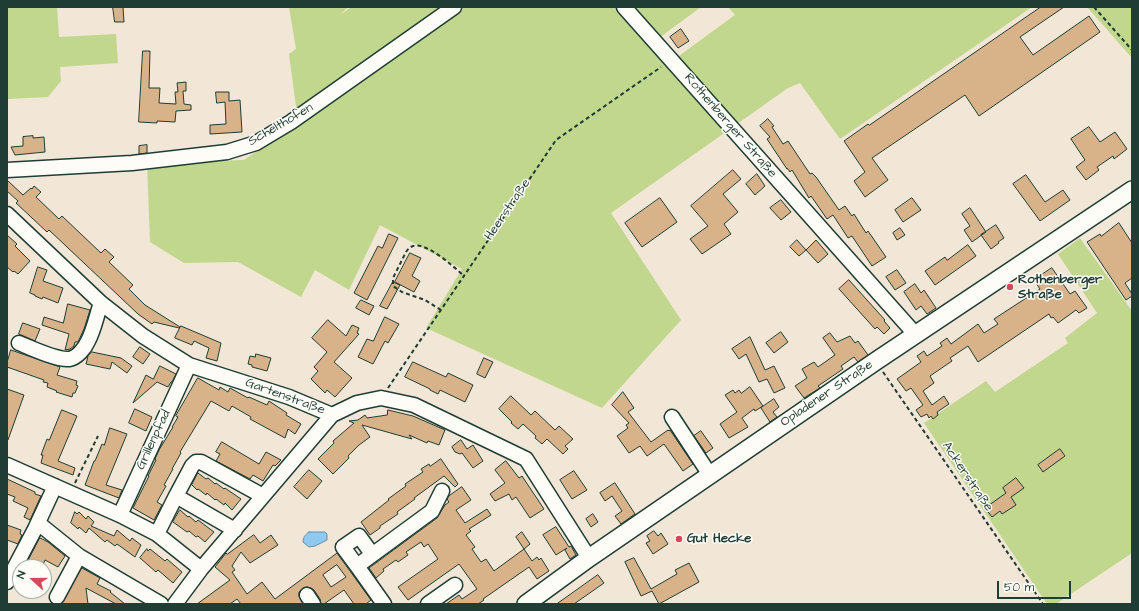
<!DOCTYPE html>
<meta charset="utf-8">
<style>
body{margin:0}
#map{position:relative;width:1139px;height:611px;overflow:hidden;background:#f2e6d6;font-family:"Architects Daughter",sans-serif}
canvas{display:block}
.frame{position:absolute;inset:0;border:8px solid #1f3d34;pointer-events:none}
.north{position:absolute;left:12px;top:559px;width:40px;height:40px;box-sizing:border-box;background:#fdfcf7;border:1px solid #a4b0a9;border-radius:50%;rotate:291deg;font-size:11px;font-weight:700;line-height:16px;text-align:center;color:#1f3d34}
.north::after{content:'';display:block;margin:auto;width:14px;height:18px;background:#d1495b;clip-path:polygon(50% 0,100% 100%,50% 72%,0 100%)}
.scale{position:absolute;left:997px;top:581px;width:74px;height:18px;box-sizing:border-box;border:2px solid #1f3d34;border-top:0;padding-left:5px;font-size:12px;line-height:14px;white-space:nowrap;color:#1f3d34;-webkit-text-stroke:3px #fdfcf7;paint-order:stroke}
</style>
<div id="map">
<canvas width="1139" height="611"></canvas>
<div class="frame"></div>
<div class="north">N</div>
<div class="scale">50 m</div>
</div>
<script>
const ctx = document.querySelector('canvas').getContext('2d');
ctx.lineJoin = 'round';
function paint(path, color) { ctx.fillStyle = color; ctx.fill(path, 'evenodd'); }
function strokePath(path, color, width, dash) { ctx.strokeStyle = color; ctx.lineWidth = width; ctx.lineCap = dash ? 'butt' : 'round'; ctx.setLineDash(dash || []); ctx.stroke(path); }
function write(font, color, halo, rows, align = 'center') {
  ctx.font = font + ' "Architects Daughter",sans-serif'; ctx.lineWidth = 3; ctx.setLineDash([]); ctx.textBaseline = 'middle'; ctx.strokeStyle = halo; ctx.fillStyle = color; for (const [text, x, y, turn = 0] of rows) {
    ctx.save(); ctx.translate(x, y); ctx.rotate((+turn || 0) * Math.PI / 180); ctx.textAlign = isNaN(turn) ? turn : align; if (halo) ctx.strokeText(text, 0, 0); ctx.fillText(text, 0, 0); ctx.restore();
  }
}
const green = new Path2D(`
 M7,7H57L59,37L116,34L118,63L60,67L61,81L48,97L7,99Z
 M289,7H348L340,15L351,7H446L297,114L289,54L296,49Z
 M464,7H701L659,38L676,58L735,15L728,7H1032L840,139L800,83L788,88L611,213L681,320L602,408L426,328L462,269L380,225L349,290L315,270L301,297L238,262L184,263L150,242L147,163L244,160Z
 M1087,7H1132V58Z
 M1080,238L1132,311V553L1056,604H1047L924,423L986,381L995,392L1068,343L1065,338L1097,313L1058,254Z`);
const water = new Path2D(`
 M309,532H325L327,534V540L315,546L309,547L303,542C303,537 305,535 309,532Z`);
const building = new Path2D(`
 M113,7H123L124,22H115Z
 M1041,7H1064L1020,37L1033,55L1089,16L1100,32L979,116L965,95L872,158L888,180L865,197L854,181L865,172L844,141L868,124L869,125Z
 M681,29L689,41L678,48L670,37Z
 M143,51H150L149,88H160L159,103L176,104L175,92H178L177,83L186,82V91H183L184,104L191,105V110L176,111L175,122L157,121V123L139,122Z
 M216,92H229V101L240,100L242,132L210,134V125L226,124L225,102L217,103Z
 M768,119L774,126L772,127L783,144L788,141L810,174L812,173L816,177L839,210L845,206L852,216L854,214L866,233L868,231L886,257L872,266L852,236L848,238L833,215L827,219L811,196L809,198L792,170L790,172L787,168V169L767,139L770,137L760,126Z
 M1089,127L1100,142L1115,132L1127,149L1114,159L1113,156L1097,167L1099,170L1086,180L1076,167L1085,160L1071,139Z
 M33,136V138L44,137L45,152L15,155L11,147L23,146V137Z
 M147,145V153L139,154V146Z
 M733,170L741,179L723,194L738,212L724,224L731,234L702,254L690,239L708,226L691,206Z
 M757,174L765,186L755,195L746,184Z
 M1026,175L1045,202L1063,190L1070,200L1040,221L1013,184Z
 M7,180L23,195L31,188L32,189L34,186L41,192L36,197L59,219L62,216L101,253L105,249L114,257L109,262L133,285L129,289L145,305L180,327L179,328L154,322L152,324L138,314L49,230L47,232L16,203L18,201L7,191Z
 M660,198L677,222L642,247L625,223Z
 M912,198L921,210L903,222L895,210Z
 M781,200L791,212L781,220L770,208Z
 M970,208L986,232L972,242L964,230L970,226L962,214Z
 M1119,223L1132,243V278L1125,283L1132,294V296L1126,300L1087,242L1100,234L1101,236Z
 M996,225L1004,238L998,242L999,243L991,249L981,235Z
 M900,228L905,235L897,240L893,233Z
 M389,234L398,238L367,300L354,293L378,246L382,248Z
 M7,235L17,244L15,246L30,261L18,274L14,271L13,272L7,267Z
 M797,240L806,250L816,240L828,254L818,263L806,250L799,256L790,247Z
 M968,245L976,256L935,285L925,271L945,257L947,260Z
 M410,253L421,258L412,276L420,281L414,292L395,282Z
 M38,267L47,270L43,281L63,288L58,303L43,297L42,299L35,296V295L30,293Z
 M1052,268L1070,294L1075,291L1087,308L1079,313L1076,310L1058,323L1053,317L1051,318L1049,314L978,362L968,346L950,358L952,361L930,376L934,383L923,391L932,405L944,396L949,404L937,412L938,415L933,419L931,416L929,418L927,414L921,417L916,410L923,405L911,388L906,391L897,379L921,362L917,356L924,351L927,356L942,346L940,343L947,338L951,344L978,324L984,333L998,324L994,319L1040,289L1034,280Z
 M897,270L906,283L895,290L886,277Z
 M849,280L885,320L884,321L890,328L884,334L877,327L875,329L839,289Z
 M393,282L400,285L387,309L380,306Z
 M915,284L921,293L924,290L936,308L927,314L921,306L916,310L904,292Z
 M361,300L374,306L369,315L356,308Z
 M68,304L90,310L84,329L78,342H75L74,346L70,349L65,350L69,334L42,325L44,317L63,323Z
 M385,317L399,324L388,343L385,341L373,364L358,357L367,339L373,341Z
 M328,320L346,336L352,325L359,328L357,333L359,334L334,362L352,378L335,397L327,390L325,393L311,379L318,371L314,367L327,352L312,338Z
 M23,323L40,329L35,341L19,334Z
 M181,326L221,343L217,361L206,358L209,348L194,341L192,345L175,338Z
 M781,332L788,342L774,353L766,343Z
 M830,333L837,342L850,336L855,343L858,341L868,355L858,362L854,357L841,366L843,369L818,386L820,388L804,398L795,386L807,378L802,369L814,362L818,367L835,355L823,338Z
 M750,337L765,370L774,366L785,388L774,393L767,379L759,382L746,354L739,359L732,349Z
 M140,347L150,354L143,364L133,357Z
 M11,350L60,367L57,375L77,381L76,385L78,386L75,393H73L72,397L56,392L57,391L47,387L48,383L43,382L44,380L7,367V363Z
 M92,352L121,358L132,366L127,373L112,362L110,369L86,364L88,356Z
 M256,354L271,358L267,371L252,367V365L248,364L250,356L255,357Z
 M484,358L493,362L485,378L477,374Z
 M413,362L446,377L448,373L473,385L465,402L440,390L438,394L430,390V389L405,377Z
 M160,366L176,374L172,382H171L168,387L157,382L133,403L146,375L153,379Z
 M198,378L219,390L220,387L228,392L230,388L248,398L249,397L267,405L269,401L287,413L286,415L301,424L295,434L288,429L285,438L250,419L251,417L232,406L229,411L211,401L180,452L181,453L172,469H173L164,485L166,486L157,502L162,505L154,520L133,508L149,476H148L156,460L155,459L159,450L173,427H172L178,417L176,416Z
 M750,387L763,406L755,411L754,409L742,418L748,427L729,438L720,424L737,412L725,395L733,390L735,393L739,390L741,393Z
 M7,389L24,395L8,440H7Z
 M623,392L634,408L628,412L651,442L668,430L669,431L670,430L693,464L683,471L664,444L647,456L640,446L629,453L617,436L628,428L626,425L629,423L612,405Z
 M511,396L531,415L535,411L555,430L559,426L573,439L565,446L568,449L563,454L547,439L542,444L535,438L536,436L523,424L518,429L511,423L512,422L499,409Z
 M774,399L779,407L773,412L777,417L770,422L761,408Z
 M135,409L152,417L146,431L129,423Z
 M62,410L77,416L58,461L75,468L73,475L41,463L43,455H41L47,439L49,440Z
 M388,410L413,416L445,430L439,445L428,441L427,443L409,435L412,439L362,425L370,437L359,445L348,456L349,458L333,474L318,459L334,443L333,441L354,423L349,421L358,420L365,415L367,418L387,415Z
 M110,428L127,434L106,485L122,490L119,498L85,485L94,461H95L102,444L104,445Z
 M701,431L713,448L706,453L694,436Z
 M461,440L467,449L473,445L483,461L473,468L462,453L460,454L455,452L452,447Z
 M222,442L259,464L266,452L281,460L275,466L273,465L263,481L253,475L250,479L216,461L220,454L216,452Z
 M1060,449L1065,456L1043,472L1038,465Z
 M441,459L458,484L455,487L444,476L414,498L415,499L397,512L398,514L380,526V528L370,535L361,522L389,500L388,499L406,486L405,484L423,472L421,469L429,464L430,466Z
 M506,461L519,478L522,476L544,509L530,518L516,497L512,500L509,494L495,501L490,494L505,483L495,470Z
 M309,470L322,481L307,499L294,487Z
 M574,471L587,490L572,499L560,480Z
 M198,473L206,479L208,478L215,484L216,483L224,489L225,488L241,499L232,510L225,503L224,505L216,499L215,500L207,493L206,495L198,489L197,490L192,485Z
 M1016,478L1024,488L1011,497L1016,505L1002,514L1000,511L992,517L985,508L1006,493L1003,488Z
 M7,479L35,492V494L41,496L30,520L24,517L28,508L13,501L15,497L7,494Z
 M615,483L635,514L621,524L615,516L622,511L612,496L605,501L600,493Z
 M462,487L471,500L456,510L465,523L487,509L491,515L469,529L471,531L466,535L475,547L472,549L481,562L486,559L494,571L524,549L532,561L537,557L539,560L541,558L549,571L537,579L529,567L483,599L484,600L478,604H446L459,595L462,599L477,589L459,564L408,600L398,587L438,559L428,544L424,547L421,542L406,552L408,555L398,562L396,560L383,569L384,571L376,578L369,568L437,518L445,505L449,502L447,499L449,496Z
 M180,510L188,517L189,516L196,522L198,520L214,532L205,542L198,536L196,537L189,531L187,532L173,522Z
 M75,512L77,514L79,512L86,519L88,516L94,522L91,526L114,536L117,530L130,541L132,538L141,545L135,557L117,544L115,546L107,540L105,542L89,528L86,533L79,527L78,529L71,523Z
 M593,514L598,522L591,527L586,519Z
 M7,525L21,530L20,534L22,535L18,544L7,540Z
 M556,527L569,547L571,546L576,555L570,559L565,550L567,548L556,555L543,535Z
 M654,531L658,536L661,533L668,544L653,554L646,543L650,541L647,536Z
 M522,532L530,544L524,549L516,537Z
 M254,535L260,543L271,535L278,545L250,563L241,552L232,566L235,570L232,572L247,594L262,582L275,599L337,553L371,600L366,604H354L344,590L324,604H321L320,599L314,590L311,588L307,587L303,588L299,592V596L303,604H241L237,599L230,604H197L230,580L215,567L226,553L227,554ZM337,565L346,577L331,587L323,575Z
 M40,538L48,542L65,556L58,567L45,560L42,567H25Z
 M147,549L148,551L150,549L165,561L167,559L182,572L173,583L158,570L156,572L140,558Z
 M634,558L651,589L677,574L675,570L689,563L699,582L659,604L652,591L641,596L625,562Z
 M82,568L100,578L97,584L111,591L110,592L125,604H116L86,588L88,604H62Z
 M598,575L604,583L574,604H557Z`);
const path = new Path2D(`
 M1094,7L1132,50
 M441,310L425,300L402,292L393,286V278L406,252C408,249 410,247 413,246C427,242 454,267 464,276
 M883,372L1043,604
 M388,388L556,140L661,67
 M75,483L98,436`);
const minor = new Path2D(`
 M624,7L916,335
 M7,170L132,163L227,152L256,143L291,122L454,7
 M7,214L101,303L143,336L189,365L289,397L332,415
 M19,343C31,348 57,360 69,359C77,358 85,348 88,341C94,330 97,314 101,303
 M672,417L710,475
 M7,465L120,515L157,534L201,569
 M120,515L189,365
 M38,523L79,556
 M235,530L176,496L192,466L196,462H201L263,496
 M157,534L176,496
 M357,566L343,547L359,536L372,554
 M7,582L35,529L55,486
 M307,595L313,604
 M57,597L79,556L161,604
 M175,604L201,569L332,415L357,403L381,398L414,405L526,459L589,558
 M384,604L357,566L432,511L442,491
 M428,604L455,585`);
const major = new Path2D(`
 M526,604L589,558L876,361L1132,190`);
const markers = [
 [1010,287,4,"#d1495b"],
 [679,539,4,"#d1495b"]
];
const streetNames = [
 ["Schelthofen",281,125,-30],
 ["Rothenberger Straße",730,126,49],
 ["Heerstraße",508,210,-56],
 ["Opladener Straße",827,394,-34],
 ["Gartenstraße",285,397,20],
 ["Grillenpfad",154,440,-65],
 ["Ackerstraße",967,477,56]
];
const poiNames = [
 ["Rothenberger",1018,280],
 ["Straße",1018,295],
 ["Gut Hecke",687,539]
];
paint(green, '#c0d78d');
paint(water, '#90c9ef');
strokePath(water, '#6391a4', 1);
paint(building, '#d8b289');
strokePath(building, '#1f3d34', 1);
strokePath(minor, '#1f3d34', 17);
strokePath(major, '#1f3d34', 20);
strokePath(path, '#1f3d34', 2, [4, 3]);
strokePath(minor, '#fdfcf7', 14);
strokePath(major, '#fdfcf7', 17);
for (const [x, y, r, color] of markers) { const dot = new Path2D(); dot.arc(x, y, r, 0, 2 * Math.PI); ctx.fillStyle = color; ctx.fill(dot); strokePath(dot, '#fdfcf7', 1.5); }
write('13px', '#1f3d34', '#fdfcf7', streetNames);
write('bold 13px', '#1f3d34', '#fdfcf7', poiNames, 'left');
</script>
